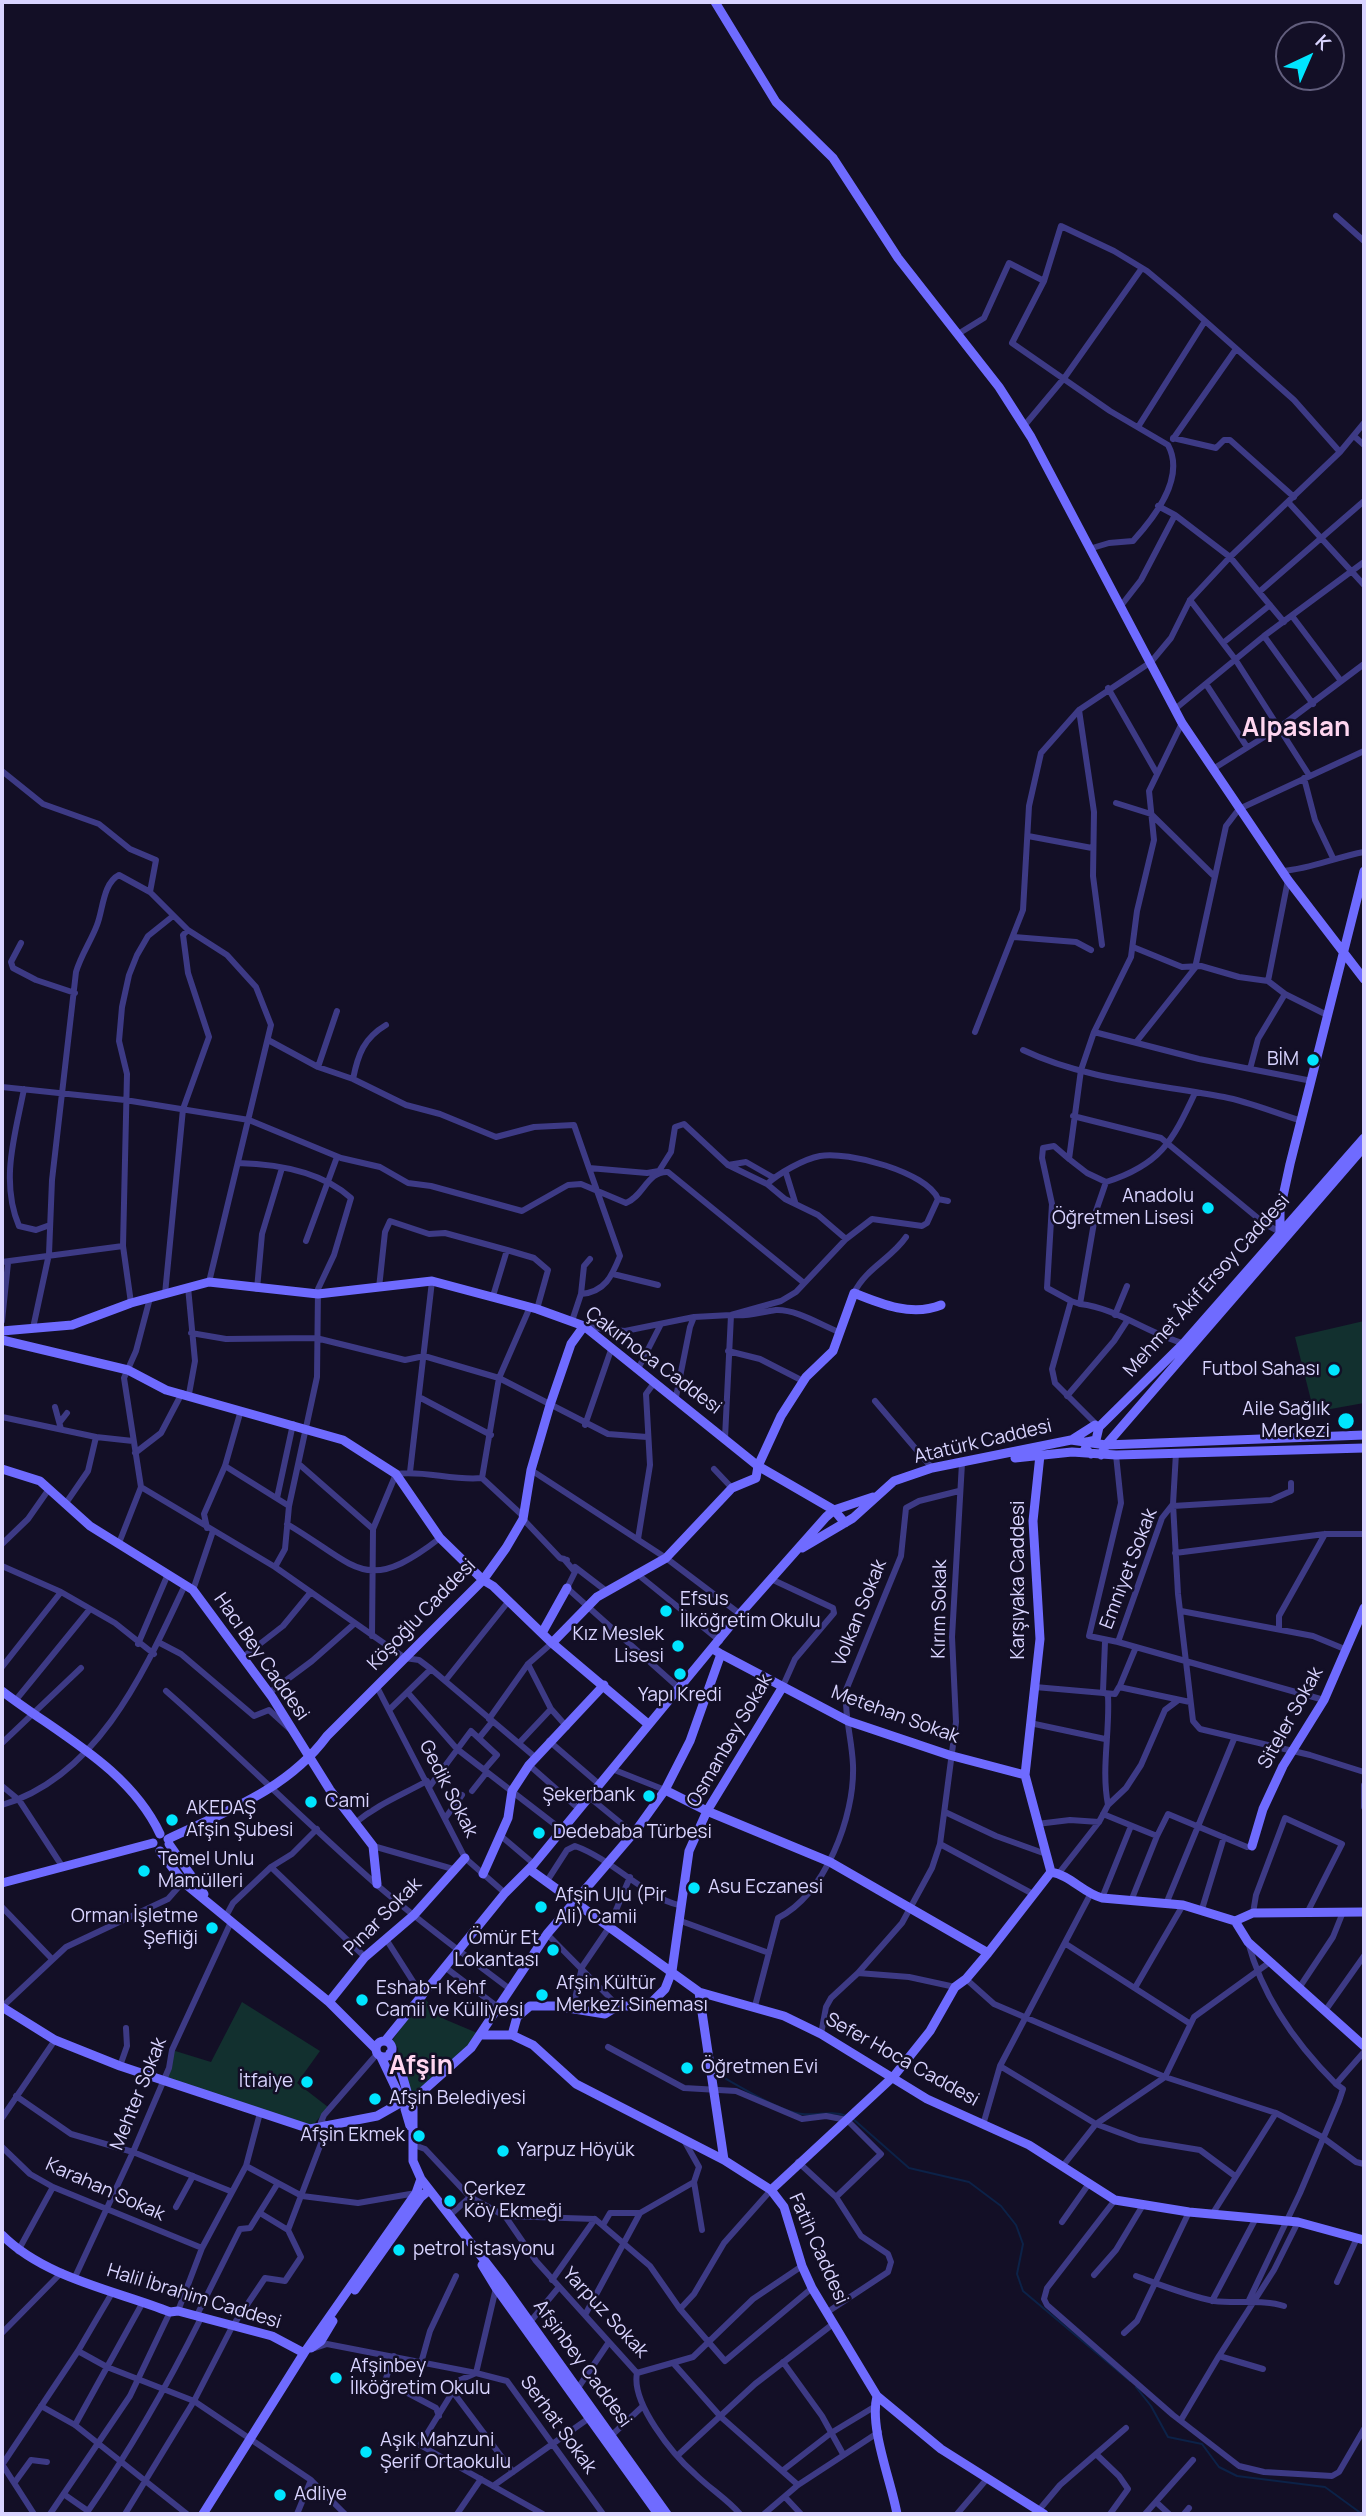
<!DOCTYPE html>
<meta charset="utf-8">
<style>
body{margin:0}
#map{position:relative;width:1366px;height:2516px;overflow:hidden;background:#130f26;font-family:Manrope,sans-serif}
canvas{display:block}
.frame{position:absolute;inset:0;border:4px solid #d9d4ff;pointer-events:none}
.north{position:absolute;left:1275px;top:21px;width:70px;height:70px;box-sizing:border-box;background:#130f26;border:2px solid #625e7d;border-radius:50%;rotate:44deg;font-size:19px;font-weight:700;line-height:28px;text-align:center;color:#d9d4ff}
.north::after{content:'';display:block;margin:auto;width:24px;height:32px;background:#00e5ff;clip-path:polygon(50% 0,100% 100%,50% 72%,0 100%)}
</style>
<div id="map">
<canvas width="1366" height="2516"></canvas>
<div class="frame"></div>
<div class="north">K</div>
</div>
<script>
const ctx = document.querySelector('canvas').getContext('2d');
ctx.lineJoin = 'round';
function paint(path, color) { ctx.fillStyle = color; ctx.fill(path, 'evenodd'); }
function strokePath(path, color, width, dash) { ctx.strokeStyle = color; ctx.lineWidth = width; ctx.lineCap = dash ? 'butt' : 'round'; ctx.setLineDash(dash || []); ctx.stroke(path); }
function write(font, color, halo, rows, align = 'center') {
  ctx.font = font + ' Manrope,sans-serif'; ctx.lineWidth = 5; ctx.setLineDash([]); ctx.textBaseline = 'middle'; ctx.strokeStyle = halo; ctx.fillStyle = color; for (const [text, x, y, turn = 0] of rows) {
    ctx.save(); ctx.translate(x, y); ctx.rotate((+turn || 0) * Math.PI / 180); ctx.textAlign = isNaN(turn) ? turn : align; if (halo) ctx.strokeText(text, 0, 0); ctx.fillText(text, 0, 0); ctx.restore();
  }
}
const green = new Path2D(`
 M1364,1321V1403L1314,1412L1295,1337Z
 M423,1997L444,2019L482,2035L413,2097L399,2064L398,2048L391,2042Z
 M242,2002L320,2051L297,2083L328,2107L310,2129L164,2079L172,2050L211,2062Z`);
const stream = new Path2D(`
 M716,2073C735,2084 781,2112 802,2114C818,2116 830,2110 847,2116
 M852,2118L909,2168L969,2182L1001,2206L1016,2225L1023,2244L1017,2274L1023,2291L1130,2381
 M1136,2387L1151,2406L1168,2437L1202,2444L1219,2467L1237,2476L1325,2487L1362,2514`);
const street = new Path2D(`
 M1336,216L1364,241
 M958,334L984,318L1009,263L1044,281
 M1024,426L1065,377L1142,268
 M1138,427L1205,321
 M1354,436L1364,445
 M1173,438L1216,448L1224,440H1230L1294,497
 M1173,439L1236,349
 M1289,503L1364,585
 M1158,506L1175,515
 M1089,549L1109,543L1133,541C1154,518 1186,478 1168,445L1110,411L1012,343L1044,281L1061,226L1114,251L1147,271L1177,296L1294,400L1340,452
 M1259,592L1284,622
 M1190,600L1235,659L1309,775
 M1120,607L1141,580L1175,515L1230,557L1259,592L1364,501
 M1292,616L1341,681
 M1264,636L1313,704
 M1223,643L1270,605
 M1206,684L1247,747
 M1108,688L1156,772
 M1175,709L1264,636L1364,562
 M1182,723L1149,791L1154,840L1137,911L1131,957L1094,1032L1081,1070L1069,1159L1087,1173L1106,1182C1160,1165 1172,1142 1195,1093
 M1213,769L1280,727L1364,664
 M2,771L43,804L99,824L130,849L156,860L150,892
 M1304,778L1315,820L1333,858
 M1116,803L1151,814L1213,875
 M1028,836L1092,848
 M1283,871C1311,869 1336,857 1364,852
 M1288,880L1268,981L1285,994L1327,1015
 M1014,937L1076,942L1091,950
 M21,943L11,962L13,968L36,980L75,993
 M1102,945L1093,876L1094,812L1079,710L1151,662L1171,638L1190,600L1230,557L1340,452L1364,423
 M1133,947L1182,967L1201,966L1239,977L1268,981
 M975,1032L1023,910L1029,806L1041,753L1079,710
 M1094,1032L1199,1059L1312,1081
 M270,1041L318,1067L353,1079L406,1105L440,1114L496,1137L534,1127L574,1125L589,1168
 M1137,1041L1195,968L1226,826L1239,809L1364,751
 M1023,1050C1086,1080 1156,1084 1224,1097C1250,1102 1275,1113 1302,1121
 M318,1067L337,1011
 M1250,1069L1258,1039L1285,994
 M353,1079C358,1054 364,1038 386,1025
 M2,1087L125,1100L249,1120L341,1158L380,1167L408,1183L431,1186L522,1211L568,1185L581,1184L626,1203C644,1196 647,1171 668,1172L804,1283
 M24,1089C15,1135 0,1181 19,1226L36,1230L50,1225
 M1073,1116L1161,1138L1265,1224L1280,1232
 M1069,1159L1054,1146L1043,1148L1042,1158L1052,1204L1047,1288L1071,1301
 M238,1163C277,1164 322,1172 351,1198L334,1255L318,1289L317,1377L289,1506L285,1549L275,1567
 M728,1165L746,1162L774,1178
 M786,1173L795,1202
 M767,1184C779,1173 804,1159 820,1156C848,1151 927,1172 938,1199
 M306,1241L337,1157
 M507,1250L534,1258L548,1270L537,1309
 M2,1262L123,1246
 M613,1274L658,1285
 M188,1287L195,1361L189,1394
 M379,1288L385,1232L390,1221L429,1234L445,1233L507,1250L493,1296
 M257,1289L262,1234L282,1168
 M854,1293C866,1268 891,1259 906,1237
 M165,1294L183,1109L209,1037L188,973L183,935L188,930
 M581,1294L584,1266L590,1259
 M131,1303L123,1246L127,1074L119,1041L122,1007L129,975L137,955L148,936L173,916
 M1080,1304C1117,1308 1150,1335 1186,1344
 M1115,1315L1127,1286
 M2,1321L8,1263
 M572,1321L581,1294C605,1292 612,1276 620,1256L589,1168L647,1173L659,1171L671,1152L675,1127L684,1124L728,1165L767,1184L785,1199L818,1215L846,1239
 M587,1327L625,1331L694,1317L731,1315L781,1301L796,1292L846,1239L872,1219L922,1226L927,1223L938,1199L948,1201
 M33,1328L49,1254L52,1180L76,972C81,955 91,941 97,925C103,910 103,883 119,875L150,892L188,930L227,955L256,987L271,1025L209,1282
 M191,1333L226,1339L316,1338L405,1360L424,1356L499,1378L608,1434L647,1437
 M728,1351L760,1359L803,1381
 M638,1369L661,1324
 M1067,1396L1114,1341L1127,1321
 M419,1397L491,1435
 M676,1397L690,1327L694,1317
 M875,1401L932,1468
 M55,1407L61,1429
 M2,1417L96,1437L133,1441
 M60,1422L67,1413
 M585,1425L612,1347
 M1098,1426L1055,1383L1052,1369L1071,1301L1080,1304L1096,1211L1106,1182
 M725,1438L731,1315C748,1317 760,1312 776,1310C796,1309 821,1325 839,1332
 M135,1453L161,1433L182,1393
 M1176,1453L1173,1504L1178,1594L1193,1721L1200,1729L1310,1755L1364,1772
 M1116,1455L1121,1503L1089,1636L1118,1642L1162,1518L1173,1504
 M300,1465L373,1529
 M225,1466L289,1506
 M714,1469L732,1488
 M531,1470L666,1558L740,1614
 M410,1472L432,1281
 M482,1478L499,1378L530,1307
 M141,1487L275,1567L405,1658L419,1660L431,1669L535,1757
 M277,1498L293,1424
 M66,1503L88,1471L96,1437
 M1173,1506L1271,1500L1291,1491V1483
 M523,1519L560,1558L567,1560
 M287,1524C357,1565 364,1597 440,1538
 M207,1528L204,1514L225,1466L241,1410
 M638,1539L650,1465L646,1394L654,1383
 M119,1543L141,1487L124,1378L136,1351L150,1298
 M2,1544L28,1519L49,1489
 M1175,1553L1325,1534H1364
 M564,1559L575,1572L567,1588L679,1688
 M2,1566L61,1592L115,1623L154,1654
 M575,1567L605,1590
 M636,1573L720,1641
 M771,1579L833,1608L834,1613L795,1659L782,1688
 M193,1590L213,1531
 M1181,1611L1313,1636L1347,1650
 M1279,1629V1616L1325,1534
 M372,1636L373,1529L396,1474C424,1470 453,1481 482,1478L523,1516
 M158,1642L181,1654L254,1716L269,1710L292,1731
 M1105,1642L1103,1691L1108,1696C1110,1733 1101,1768 1108,1805
 M1118,1642L1324,1700
 M138,1644L168,1574
 M243,1657L283,1626L311,1592
 M528,1664L551,1709L567,1727
 M2,1667L61,1592
 M445,1681L508,1602
 M377,1687L465,1858L505,1893
 M1035,1687L1115,1694L1119,1687L1190,1702
 M1119,1688L1136,1647
 M166,1691C238,1754 305,1822 377,1885C420,1922 466,1956 511,1990
 M269,1693L312,1661L354,1624
 M408,1693L457,1749L562,1830
 M15,1701L90,1609
 M389,1710L431,1669
 M489,1719L528,1664L552,1643
 M1030,1723L1105,1739
 M479,1738L492,1722
 M549,1741L599,1784
 M520,1742L551,1709
 M2,1743L81,1668
 M529,1765L579,1809
 M612,1769L665,1790
 M1364,1785V1807
 M2,1786L19,1800L62,1866
 M430,1786L471,1731L497,1755L484,1770
 M472,1791L487,1772
 M589,1797L633,1833
 M2,1805C99,1776 145,1670 185,1585
 M945,1812L996,1836L1046,1854
 M1103,1814L1157,1836L1168,1814L1247,1847L1252,1846
 M446,1817L462,1795
 M355,1823C378,1804 402,1795 427,1781
 M1037,1824L1070,1820L1099,1822
 M501,1836L534,1864
 M940,1844L1033,1894
 M373,1846L453,1869
 M271,1867L365,1957
 M1059,1873L1099,1822L1108,1805L1126,1788L1141,1765L1165,1710L1177,1701
 M547,1881L567,1850L575,1846C612,1859 648,1899 679,1905
 M1102,1898L1131,1826
 M1131,1901L1157,1836
 M1166,1904L1234,1739
 M2,1907L52,1959
 M1202,1909L1224,1837
 M1253,1913L1256,1895L1285,1818L1342,1844L1307,1913
 M226,1916L233,1903L271,1867L292,1854L317,1829
 M678,1920L769,1953
 M547,1934L618,2006
 M386,1939L423,1997
 M1248,1942C1262,1996 1297,2045 1336,2084L1364,2052
 M1066,1944L1189,2023
 M446,1968L499,2008
 M858,1973L909,1977L955,1987
 M966,1979L994,2004L1165,2077L1276,2113L1322,2137L1356,2162L1364,2164
 M1136,1986L1183,1905
 M1299,1988L1333,1937L1343,1912
 M755,2006L778,1918C825,1894 855,1817 853,1765C852,1739 844,1715 846,1690L901,1556L906,1508L919,1501L959,1491
 M2,2007L66,1947L168,1899L183,1882
 M573,2008L582,1967L608,1929L630,1877
 M1325,2011L1364,1956
 M821,2034L826,2007L831,1998L858,1973L902,1923L932,1868L940,1844L956,1722L952,1637L962,1463
 M608,2047L684,2088L736,2091L802,2119L826,2116L847,2120L881,2154L836,2197
 M120,2066L127,2046L126,2028
 M1000,2066L1096,2124L1139,2140L1200,2150L1235,2176
 M16,2096L71,2134L133,2152L230,2191
 M2,2118L55,2040
 M983,2125L1000,2066L1090,1895
 M414,2145L425,2149L470,2197
 M2,2147L30,2174L53,2187L202,2248
 M798,2162L836,2197L861,2236L888,2254L891,2262L888,2272L826,2313
 M246,2166L302,2196L358,2203L416,2193
 M1062,2167L1096,2124L1165,2077L1194,2017L1270,1962
 M694,2182L702,2230
 M1115,2200L1047,2288L1044,2299L1047,2305L1173,2415L1239,2466L1264,2472L1332,2476L1339,2472L1364,2429
 M176,2207L193,2176
 M260,2213L288,2230
 M1213,2213L1276,2113
 M449,2216L470,2197L505,2216L595,2219L650,2266L680,2309L725,2361L812,2288
 M505,2216L536,2261L637,2373L693,2357L753,2299L802,2266
 M1062,2222L1088,2185
 M603,2225L610,2213H640
 M18,2251L53,2187
 M1094,2275L1116,2250L1143,2205
 M1136,2276C1161,2285 1188,2296 1214,2301C1236,2304 1264,2299 1284,2306
 M75,2277L133,2152L169,2068L172,2050L231,1922
 M552,2280L595,2219
 M1337,2282L1357,2238
 M1212,2301L1256,2218
 M1252,2304L1249,2300L1300,2193L1339,2101L1343,2089L1336,2084
 M680,2309L694,2294L724,2243L771,2190
 M178,2311L202,2248L246,2166L260,2113
 M585,2315L640,2213L694,2182L699,2167L685,2142
 M196,2317L240,2229L250,2228L278,2183
 M530,2322L559,2287
 M2,2333L62,2272
 M1124,2333L1137,2321L1189,2212
 M315,2348L327,2344L476,2373L496,2288
 M78,2351L107,2367L194,2401L311,2480L345,2514
 M394,2356L385,2381L436,2408L439,2416
 M783,2362L822,2416L843,2454
 M421,2363L430,2331L456,2276
 M674,2364L721,2417L798,2485
 M1263,2369L1219,2356L1274,2270L1298,2222
 M637,2373C631,2403 673,2455 695,2474C709,2488 727,2499 740,2514
 M578,2388L609,2342
 M453,2392L513,2472
 M41,2406L75,2425L187,2514
 M1181,2420L1219,2356
 M75,2425L143,2302
 M612,2435L643,2406
 M1096,2454L1119,2476L1128,2489L1110,2514
 M677,2456L755,2384L833,2324
 M2,2464L34,2514
 M2,2465L78,2351L112,2293
 M782,2471L831,2433L874,2407
 M15,2482L31,2460L47,2462
 M493,2486L592,2416
 M65,2495L88,2511C131,2449 167,2386 201,2318
 M785,2497L801,2514
 M1156,2502L1169,2514
 M1039,2510L1060,2485L1126,2428
 M50,2514L130,2396L170,2312
 M125,2514L194,2401L232,2327L265,2278L285,2281L301,2257L288,2230L328,2125L321,2122L324,2115L377,2054
 M297,2514L311,2480
 M457,2514L481,2479
 M543,2514L420,2445L460,2380L476,2373L507,2381L603,2514
 M764,2514L798,2485L879,2432
 M957,2514L986,2480
 M1145,2514L1193,2460
 M1184,2514L1189,2508`);
const secondary = new Path2D(`
 M715,2L776,102L833,158L898,258L999,387L1031,437L1182,723L1288,880L1364,979
 M1280,1232V1210L1290,1164L1364,871
 M2,1331L72,1325L131,1303L209,1282L318,1294L432,1281L537,1309L584,1326L758,1466L834,1510L845,1523
 M2,1340L128,1370L166,1390L343,1440L396,1474L440,1538L483,1580L493,1586L552,1643L648,1724
 M1073,1439L1095,1425
 M1091,1454L1085,1449L1087,1442L1096,1440L1099,1427L1183,1344L1364,1138
 M1040,1455L1033,1521L1040,1639L1025,1775L1051,1872C1070,1875 1083,1893 1102,1898L1183,1905L1235,1921L1248,1942L1364,2046
 M1101,1455L1106,1445L1364,1147
 M1015,1458L1072,1452L1116,1455L1364,1448
 M2,1469L40,1481L90,1526L193,1590L272,1697L330,1790L373,1846L377,1884
 M802,1548L853,1518L894,1481L932,1468L1071,1440L1106,1445L1364,1435
 M542,1633L567,1588
 M552,1643L597,1597L666,1558L732,1488L756,1478L758,1466L781,1416L806,1377L833,1351L854,1293C881,1304 912,1317 941,1305
 M721,1654L848,1721L949,1755L1025,1775
 M2,1691C58,1734 129,1768 160,1834
 M665,1790L707,1811L830,1862L988,1953
 M168,1839C227,1811 288,1789 327,1736L483,1580L506,1548L523,1519L531,1470L550,1405L571,1344L584,1326
 M169,1844L204,1894
 M1252,1846L1263,1809L1283,1766L1324,1700L1364,1608
 M160,1851L183,1882L329,2002L376,2049
 M529,1869L699,1992L784,2016L821,2034L927,2099L1029,2145L1115,2200L1189,2212L1298,2222L1364,2240
 M483,1874L508,1818L512,1791L529,1765L604,1685
 M2,1883L153,1843
 M1235,1921L1253,1913L1364,1912
 M699,1992L724,2160
 M329,2002L365,1957L414,1915L465,1858
 M2,2007L55,2040L120,2066L310,2129L377,2116L400,2103
 M482,2035H512L533,2045L576,2084L724,2160L771,2190L784,2207L802,2266L812,2288L877,2396C869,2428 891,2480 897,2514
 M512,2035L517,2017L530,2006H556L605,2014L618,2006H648L665,1989L672,1971L689,1851L707,1811L782,1688
 M385,2041L505,1893L534,1864L740,1614L826,1517L834,1510L873,1497
 M376 2049a8 8 0 1 1 16 0a8 8 0 1 1-16 0Z
 M390,2053L399,2064L408,2095
 M381,2057L401,2099
 M414,2099L471,2048L547,1934L637,1829L665,1790L690,1741L721,1654L713,1649
 M413,2107V2161L421,2179L502,2283L667,2514
 M405,2109L410,2126
 M771,2190L894,2076L930,2031L955,1987L966,1979L988,1953L1051,1872
 M2,2235C45,2278 114,2290 170,2312L178,2311L272,2336L304,2353
 M482,2265L496,2288L658,2514
 M355,2290L421,2197L429,2190
 M311,2348L321,2341L333,2321
 M877,2396L941,2449L1044,2514
 M203,2514L304,2353L416,2193L421,2179`);
const markers = [
 [1313,1060,7,"#00e5ff"],
 [1208,1208,7,"#00e5ff"],
 [1334,1370,7,"#00e5ff"],
 [1346,1421,9,"#00e5ff"],
 [666,1611,7,"#00e5ff"],
 [678,1646,7,"#00e5ff"],
 [680,1674,7,"#00e5ff"],
 [649,1796,7,"#00e5ff"],
 [311,1802,7,"#00e5ff"],
 [172,1820,7,"#00e5ff"],
 [539,1833,7,"#00e5ff"],
 [144,1871,7,"#00e5ff"],
 [694,1888,7,"#00e5ff"],
 [541,1907,7,"#00e5ff"],
 [212,1928,7,"#00e5ff"],
 [553,1950,7,"#00e5ff"],
 [542,1995,7,"#00e5ff"],
 [362,2000,7,"#00e5ff"],
 [687,2068,7,"#00e5ff"],
 [307,2082,7,"#00e5ff"],
 [375,2099,7,"#00e5ff"],
 [419,2136,7,"#00e5ff"],
 [503,2151,7,"#00e5ff"],
 [450,2201,7,"#00e5ff"],
 [399,2250,7,"#00e5ff"],
 [336,2378,7,"#00e5ff"],
 [366,2452,7,"#00e5ff"],
 [280,2495,7,"#00e5ff"]
];
const poiNames = [
 ["BİM",1299,1060,"right"],
 ["Anadolu",1194,1197,"right"],
 ["Öğretmen Lisesi",1194,1219,"right"],
 ["Futbol Sahası",1320,1370,"right"],
 ["Aile Sağlık",1330,1410,"right"],
 ["Merkezi",1330,1432,"right"],
 ["Efsus",680,1600],
 ["İlköğretim Okulu",680,1622],
 ["Kız Meslek",664,1635,"right"],
 ["Lisesi",664,1657,"right"],
 ["Yapı Kredi",680,1696,"center"],
 ["Şekerbank",635,1796,"right"],
 ["Cami",325,1802],
 ["AKEDAŞ",186,1809],
 ["Afşin Şubesi",186,1831],
 ["Dedebaba Türbesi",553,1833],
 ["Temel Unlu",158,1860],
 ["Mamülleri",158,1882],
 ["Asu Eczanesi",708,1888],
 ["Afşin Ulu (Pir",555,1896],
 ["Ali) Camii",555,1918],
 ["Orman İşletme",198,1917,"right"],
 ["Şefliği",198,1939,"right"],
 ["Ömür Et",539,1939,"right"],
 ["Lokantası",539,1961,"right"],
 ["Afşin Kültür",556,1984],
 ["Merkezi Sineması",556,2006],
 ["Eshab-ı Kehf",376,1989],
 ["Camii ve Külliyesi",376,2011],
 ["Öğretmen Evi",701,2068],
 ["İtfaiye",293,2082,"right"],
 ["Afşin Belediyesi",389,2099],
 ["Afşin Ekmek",405,2136,"right"],
 ["Yarpuz Höyük",517,2151],
 ["Çerkez",464,2190],
 ["Köy Ekmeği",464,2212],
 ["petrol istasyonu",413,2250],
 ["Afşinbey",350,2367],
 ["İlköğretim Okulu",350,2389],
 ["Aşık Mahzuni",380,2441],
 ["Şerif Ortaokulu",380,2463],
 ["Adliye",294,2495]
];
const streetNames = [
 ["Mehmet Âkif Ersoy Caddesi",1207,1286,-48],
 ["Çakırhoca Caddesi",653,1361,37],
 ["Atatürk Caddesi",983,1442,-13],
 ["Emniyet Sokak",1129,1569,-69],
 ["Karşıyaka Caddesi",1019,1580,-90],
 ["Kırım Sokak",940,1609,-89],
 ["Volkan Sokak",860,1613,-68],
 ["Köşoğlu Caddesi",422,1615,-46],
 ["Hacı Bey Caddesi",261,1657,55],
 ["Metehan Sokak",895,1715,20],
 ["Siteler Sokak",1291,1718,-61],
 ["Osmanbey Sokak",730,1741,-60],
 ["Gedik Sokak",448,1789,63],
 ["Pınar Sokak",383,1917,-45],
 ["Sefer Hoca Caddesi",902,2060,29],
 ["Mehter Sokak",139,2094,-68],
 ["Karahan Sokak",105,2190,24],
 ["Fatih Caddesi",818,2249,66],
 ["Halil İbrahim Caddesi",194,2297,17],
 ["Yarpuz Sokak",605,2313,47],
 ["Afşinbey Caddesi",582,2364,54],
 ["Serhat Sokak",558,2425,54]
];
const districtNames = [
 ["Alpaslan",1296,729],
 ["Afşin",421,2067]
];
paint(green, '#12302f');
strokePath(stream, '#0c2248', 2);
strokePath(street, '#3d3a85', 6);
strokePath(secondary, '#6f6bff', 9);
for (const [x, y, r, color] of markers) { const dot = new Path2D(); dot.arc(x, y, r, 0, 2 * Math.PI); ctx.fillStyle = color; ctx.fill(dot); strokePath(dot, '#130f26', 2.5); }
write('19px', '#d9d4ff', '#130f26', poiNames, 'left');
write('19px', '#d9d4ff', '#130f26', streetNames);
write('bold 26px', '#ffd6f0', '#130f26', districtNames);
</script>
